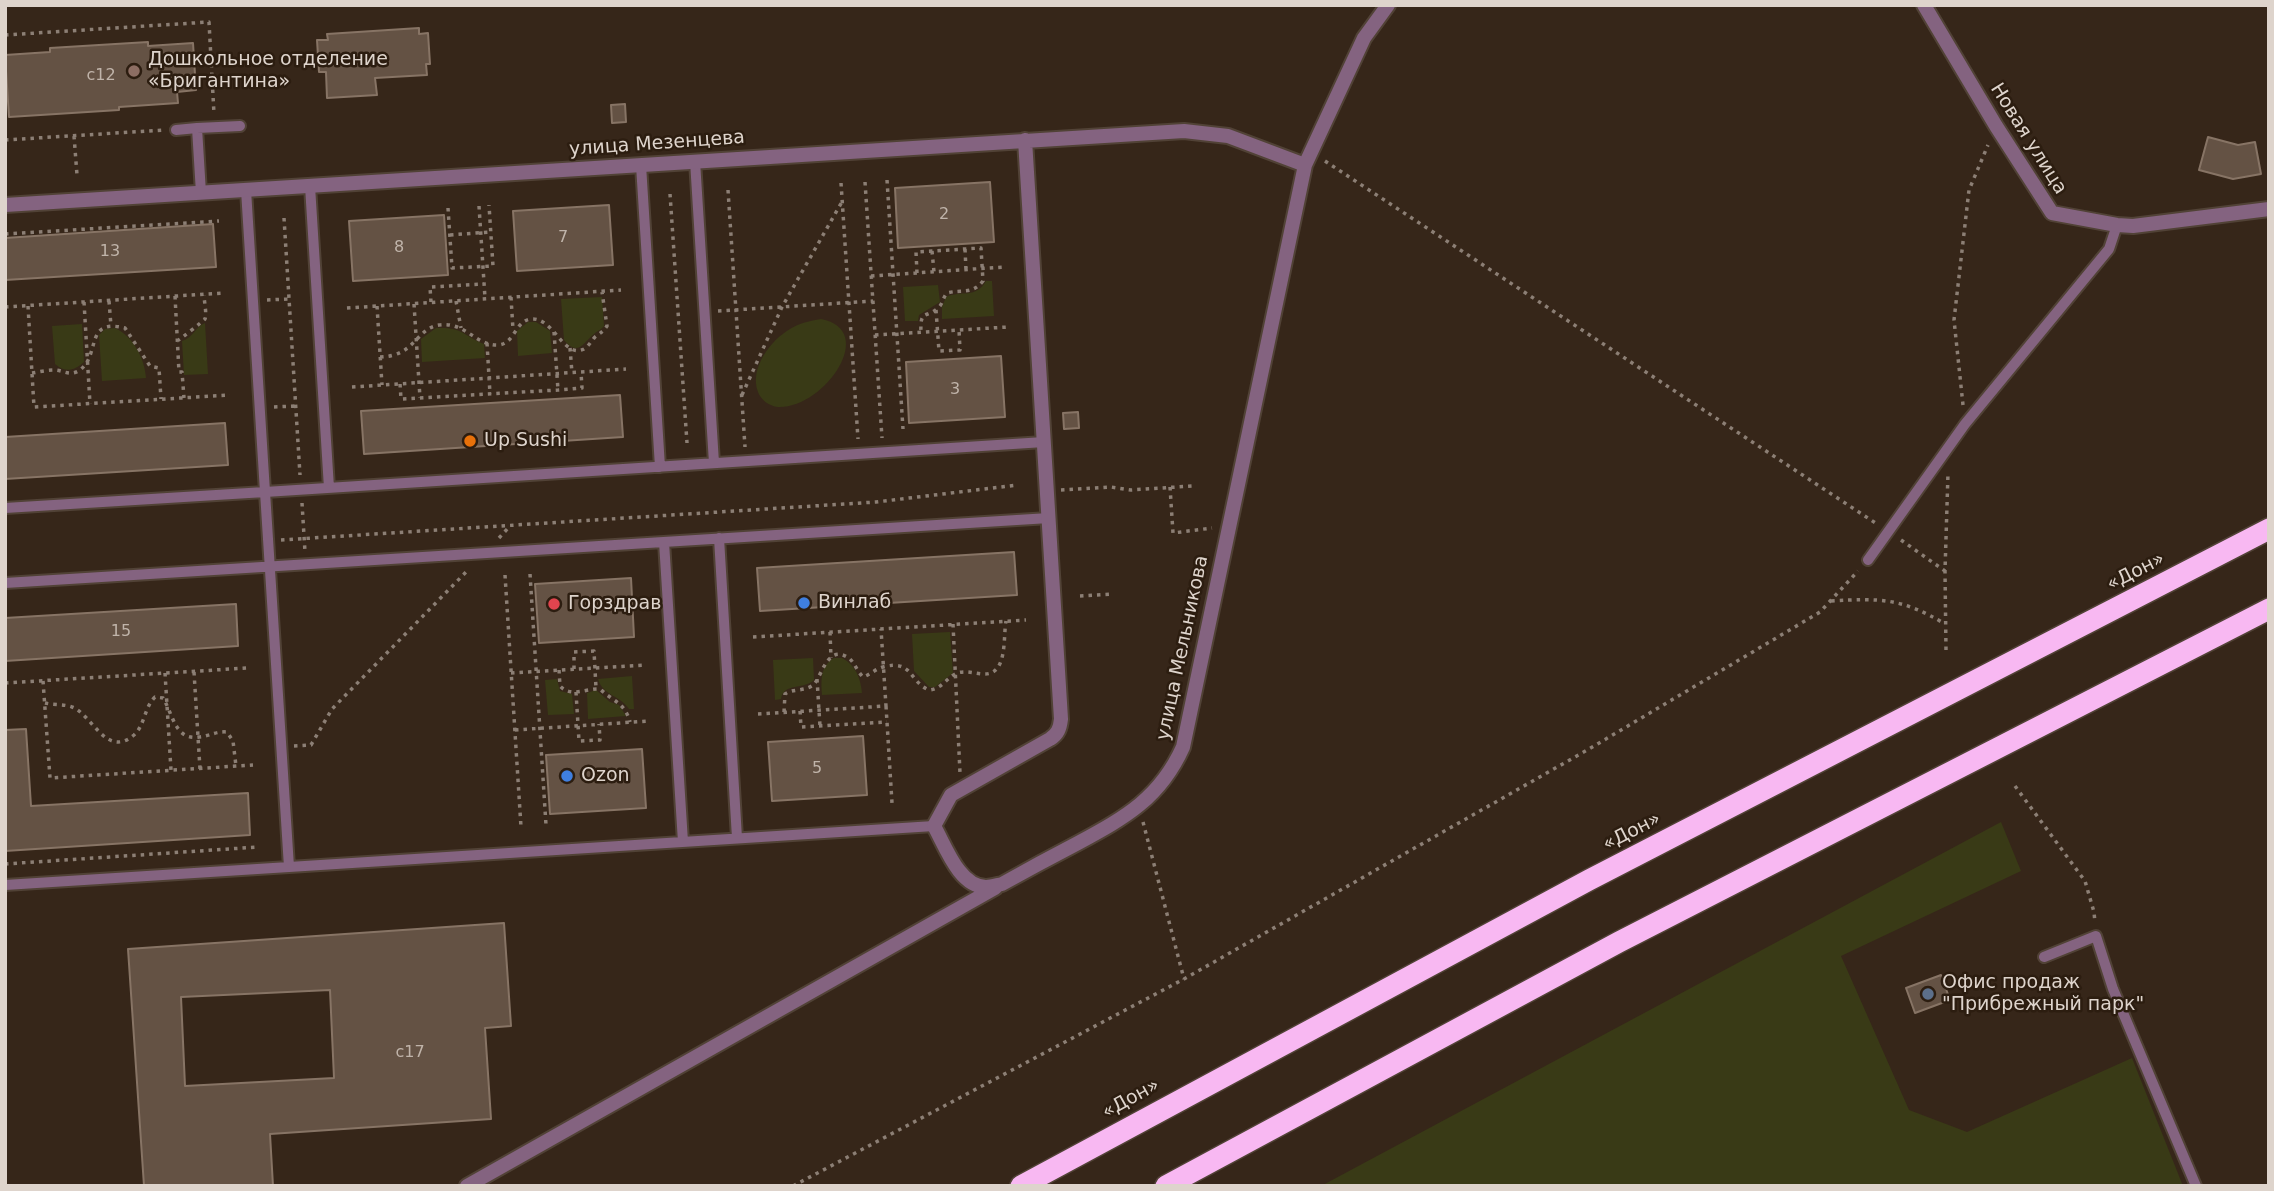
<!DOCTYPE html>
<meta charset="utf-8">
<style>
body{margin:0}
#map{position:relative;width:2274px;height:1191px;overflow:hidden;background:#362619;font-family:"DejaVu Sans",sans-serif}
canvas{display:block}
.frame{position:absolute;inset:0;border:7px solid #ded4cc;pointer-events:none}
</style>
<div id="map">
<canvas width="2274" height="1191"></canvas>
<div class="frame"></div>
</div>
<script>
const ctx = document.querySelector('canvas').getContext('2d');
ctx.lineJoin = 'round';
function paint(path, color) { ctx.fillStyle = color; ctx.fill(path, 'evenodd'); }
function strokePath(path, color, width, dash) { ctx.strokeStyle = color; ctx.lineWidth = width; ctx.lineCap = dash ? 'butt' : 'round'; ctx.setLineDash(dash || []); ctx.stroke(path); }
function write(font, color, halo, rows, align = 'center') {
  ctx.font = font + ' "DejaVu Sans",sans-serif'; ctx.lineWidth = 5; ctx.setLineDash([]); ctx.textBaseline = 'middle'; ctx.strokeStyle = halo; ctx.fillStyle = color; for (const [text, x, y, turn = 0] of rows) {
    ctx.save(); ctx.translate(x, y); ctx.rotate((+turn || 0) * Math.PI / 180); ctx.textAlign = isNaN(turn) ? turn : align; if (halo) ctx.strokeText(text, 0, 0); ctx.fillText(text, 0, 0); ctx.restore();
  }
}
const green = new Path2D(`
 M986,281H992L994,316L942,319V307L946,297C961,290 976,299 986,281Z
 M938,285L940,302L919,315L918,321H905L903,287Z
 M602,297L604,326C601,330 597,331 594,334C583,343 578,357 564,340L561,299Z
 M821,319C879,330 824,409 778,407C769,406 761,400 758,392C749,368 771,340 790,329C799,323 810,321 821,319Z
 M528,322H536L550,331L552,353L518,356L517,331Z
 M205,323L208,374L184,375L182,341C193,338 195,327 205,323Z
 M82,324L84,362C74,371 65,373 55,364L52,326Z
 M115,328C133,336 145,359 146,378L102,381L99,335L105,329Z
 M436,328C463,327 462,335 484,344L485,358L422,362L421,339Z
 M950,632L953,673L935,687H929L914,671L912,634Z
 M813,658L814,680C804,690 784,682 781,699L775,700L773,660Z
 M834,658H842C855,664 861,679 862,693L822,695C821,681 820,666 834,658Z
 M632,676L634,709H629C621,696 602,695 598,679Z
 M557,679L560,691L572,694L574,714L548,715L545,680Z
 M596,690L610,702L619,705L626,716L588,719L587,693Z
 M2001,822L2021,871L1841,956L1909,1110L1967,1132L2132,1058L2183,1186H1321Z`);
const building = new Path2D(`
 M419,28V34L428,33L430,64H426L427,75L375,78L377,95L327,98L326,72H319L317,40H328L327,34Z
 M148,42V46L193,43L196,90L177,92L178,103L119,107V110L9,117L5,55L50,52V48Z
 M625,104L626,122L612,123L611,105Z
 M2208,137L2238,145L2255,142L2261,174L2233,179L2199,170Z
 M990,182L994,242L898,248L895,188Z
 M609,205L613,265L517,271L513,211Z
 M444,215L448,275L353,281L349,221Z
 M213,224L216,267L5,280V238Z
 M1001,356L1005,417L909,423L906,362Z
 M620,395L623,437L364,454L361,411Z
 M1078,412L1079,428L1064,429L1063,413Z
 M225,423L228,465L5,479V437Z
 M1014,552L1017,595L760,611L757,568Z
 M631,578L634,637L539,643L535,584Z
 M236,604L238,646L5,661V618Z
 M26,729L31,806L248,793L250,835L5,851V730Z
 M863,736L867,795L772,801L768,742Z
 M642,749L646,808L550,814L546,755Z
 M504,923L511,1026L485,1028L491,1119L270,1134L273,1186H144L128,949ZM330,990L334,1078L185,1086L181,997Z
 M1941,975L1950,1000L1915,1013L1906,988Z`);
const path = new Path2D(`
 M5,35L209,22L214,114
 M74,136L77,175
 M5,140L164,130
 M1325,161L1877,524
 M887,180L903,429
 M865,182L882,438
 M841,183L858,439
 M728,190L745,447
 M670,194L687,443
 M479,206L485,298
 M448,208L452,268L493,266L489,205
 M284,218L300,475
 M5,234L219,221
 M450,235L490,232
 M965,249L966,270
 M932,251L934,272
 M917,273L916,252L981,248L983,281C972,295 962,289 947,293C943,297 943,304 938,308C925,319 920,309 921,333
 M871,276L1004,267
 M175,296L179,372H182L184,398
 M511,297L513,330
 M267,300L289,299
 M109,301L111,326
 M456,301L461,328
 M84,302L90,404
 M431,302L430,287L484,284
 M414,304L420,398
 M28,306L34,407L230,395
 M377,306L382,385
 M5,307L223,293
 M347,308L621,290
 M936,310L939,351L960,350L959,330
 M718,311L873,301
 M554,332L558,390
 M875,335L1008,327
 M177,341C181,339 203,321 205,319C207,313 204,301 204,295
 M487,343L490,394
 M570,348L572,373
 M380,357C416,356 415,329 439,325C465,321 477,347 499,345C515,343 515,321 531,319C554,317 563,359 584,349C589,346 591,341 595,337C600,333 603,332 607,326L602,292
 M32,373C39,372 47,370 54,370C63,370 70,377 80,370C101,354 84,318 125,328L150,366L159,368L161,399
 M400,384L401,399L558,390L582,388L581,372
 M352,387L626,369
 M742,395L782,307L843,200
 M1963,405L1954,320L1969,190L1988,145
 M274,407L296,406
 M1170,487L1173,533L1212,528
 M1061,490L1111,487L1131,490L1192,486
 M302,503L305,552
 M499,538L510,526
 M281,540L876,502L1018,485
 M1901,540L1945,571
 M530,574L546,825
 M505,575L521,827
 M1080,596L1113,594
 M1831,601C1880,598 1902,598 1945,624
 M953,624L960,773
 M830,632L831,658
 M753,637L1026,620
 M1946,650L1945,571L1948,473
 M574,669V652L594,651L596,688
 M559,670L560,686C571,698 586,688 600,689C614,702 625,703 630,722
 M194,672L200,769
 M165,673L171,770
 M511,673L645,665
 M817,679L820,726
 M43,681L50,778L253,765
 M5,683L247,668
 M576,692L579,741L600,740L599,724
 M45,703C53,705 64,704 72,707C92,714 106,759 134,735C145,725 144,708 155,697L163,698C173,714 175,741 199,737C210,736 216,731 227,732L233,741L236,766
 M886,706L892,803
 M800,711L801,727L887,722
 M784,712L785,694C793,688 808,692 815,683C823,672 829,643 850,659C855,664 857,671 863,677C870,675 875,669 883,667C913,659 909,682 929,690C942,689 946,678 957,673C967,670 975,674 985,674C1008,674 1003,636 1006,621
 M758,714L886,706L881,629
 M515,730L649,721
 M294,746L311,745L332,709L469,569
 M2015,786L2085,881L2094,912L2095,923
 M1143,822L1184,979
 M5,864L258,847
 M793,1186L1184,979L1589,749L1820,612L1858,571`);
const lane = new Path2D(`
 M197,128L240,126
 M176,130L197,128L201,193
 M695,161L714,463
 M641,165L660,467
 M310,186L329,488
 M5,508L265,492L246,190
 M719,538L737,838
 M664,542L683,842
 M1868,560L1965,424L2109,249L2117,225
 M5,583L1049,518
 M934,826L289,867L265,492L1044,442
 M5,885L289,867
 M2044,957L2096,936L2113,989L2196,1186`);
const street = new Path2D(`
 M1924,5L1996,126L2052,213L2117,225L2133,226L2269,209
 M1025,140L1061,719C1060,728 1058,734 1050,739L951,795L934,826C945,845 959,887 986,887C991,887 997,885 1002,884C1027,870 1053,856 1078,843C1126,817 1160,798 1183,747L1305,165L1364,38L1388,5
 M5,205L1184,131L1228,136L1305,165
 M467,1186L995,888`);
const highway = new Path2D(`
 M1021,1186L1589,880L2269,529
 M1166,1186L1619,942L2269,609`);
const markers = [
 [134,71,7,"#8d6e63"],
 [470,441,7,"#e8710a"],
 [804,603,7,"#3f7fe0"],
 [554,604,7,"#e0444e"],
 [567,776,7,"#3f7fe0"],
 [1928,994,7,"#5c6f8a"]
];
const numberNames = [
 ["с12",101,76],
 ["2",944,215],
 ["7",563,238],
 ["8",399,248],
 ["13",110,252],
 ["3",955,390],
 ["15",121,632],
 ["5",817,769],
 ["с17",410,1053]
];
const poiNames = [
 ["Дошкольное отделение",148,60],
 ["«Бригантина»",148,82],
 ["Up Sushi",484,441],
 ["Винлаб",818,603],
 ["Горздрав",568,604],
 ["Ozon",581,776],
 ["Офис продаж",1942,983],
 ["\"Прибрежный парк\"",1942,1005]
];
const streetNames = [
 ["Новая улица",2028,139,58],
 ["улица Мезенцева",657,144,-4],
 ["«Дон»",2136,572,-27],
 ["улица Мельникова",1183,648,-78],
 ["«Дон»",1632,832,-27],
 ["«Дон»",1131,1099,-29]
];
paint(green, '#393a16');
paint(building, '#645244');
strokePath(building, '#877465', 2);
strokePath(lane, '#514236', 14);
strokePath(street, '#514236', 18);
strokePath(highway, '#514236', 24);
strokePath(path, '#8c7f75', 3.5, [3.5, 5]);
strokePath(lane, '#846380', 10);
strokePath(street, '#846380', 14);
strokePath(highway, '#f8b8f2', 21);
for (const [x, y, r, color] of markers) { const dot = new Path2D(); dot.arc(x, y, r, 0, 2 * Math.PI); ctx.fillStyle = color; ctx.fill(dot); strokePath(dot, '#2c1d10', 2.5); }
write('16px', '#c0b4aa', null, numberNames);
write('19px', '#ded4cc', '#2c1d10', poiNames, 'left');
write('19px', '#ded4cc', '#2c1d10', streetNames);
</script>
